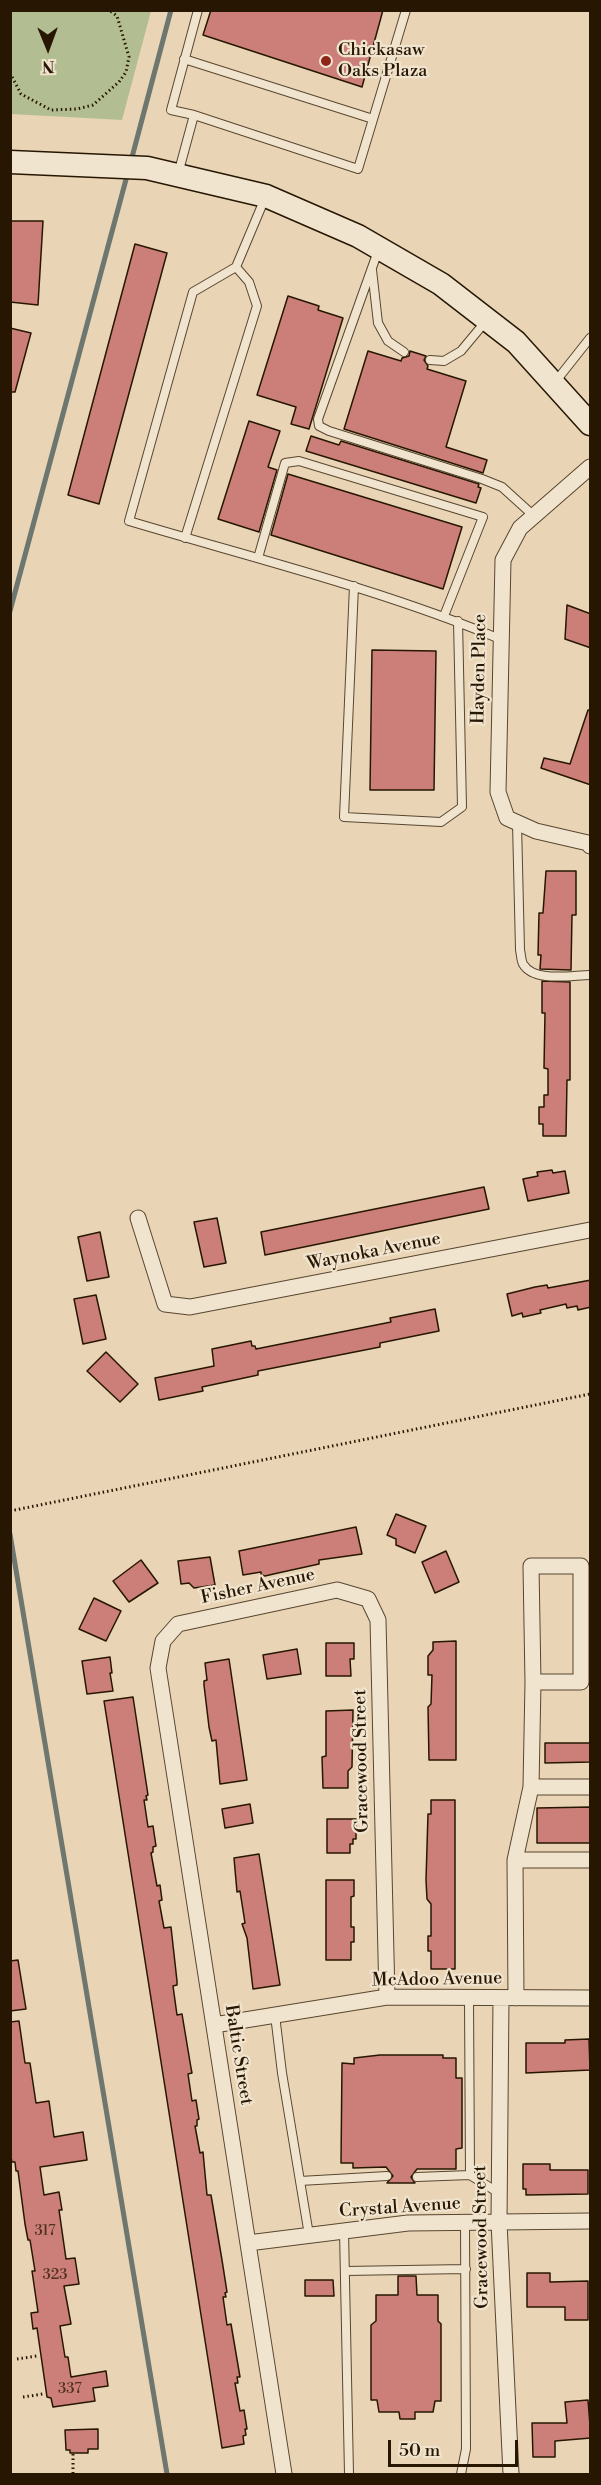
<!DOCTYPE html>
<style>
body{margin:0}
#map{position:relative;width:601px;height:2485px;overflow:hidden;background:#e9d5b5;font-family:"Libre Bodoni",serif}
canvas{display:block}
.frame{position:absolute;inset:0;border:12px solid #271702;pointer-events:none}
.north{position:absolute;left:18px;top:18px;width:60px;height:60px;-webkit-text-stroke:4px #f1e4cf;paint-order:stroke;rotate:179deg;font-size:16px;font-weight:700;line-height:24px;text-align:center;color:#271702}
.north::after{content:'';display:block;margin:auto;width:21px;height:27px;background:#271702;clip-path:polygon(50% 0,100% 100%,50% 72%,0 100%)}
.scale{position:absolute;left:388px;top:2440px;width:130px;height:27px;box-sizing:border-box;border:3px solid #271702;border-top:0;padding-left:8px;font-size:18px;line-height:21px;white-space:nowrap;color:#271702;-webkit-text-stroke:4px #f1e4cf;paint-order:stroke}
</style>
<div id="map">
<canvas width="601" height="2485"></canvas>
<div class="frame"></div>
<div class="north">N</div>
<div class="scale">50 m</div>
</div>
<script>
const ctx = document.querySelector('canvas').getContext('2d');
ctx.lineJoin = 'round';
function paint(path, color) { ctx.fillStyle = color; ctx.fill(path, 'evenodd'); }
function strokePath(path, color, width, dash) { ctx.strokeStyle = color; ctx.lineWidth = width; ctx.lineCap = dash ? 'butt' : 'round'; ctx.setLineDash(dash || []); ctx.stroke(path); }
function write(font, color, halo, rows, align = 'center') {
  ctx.font = font + ' "Libre Bodoni",serif'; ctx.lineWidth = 4.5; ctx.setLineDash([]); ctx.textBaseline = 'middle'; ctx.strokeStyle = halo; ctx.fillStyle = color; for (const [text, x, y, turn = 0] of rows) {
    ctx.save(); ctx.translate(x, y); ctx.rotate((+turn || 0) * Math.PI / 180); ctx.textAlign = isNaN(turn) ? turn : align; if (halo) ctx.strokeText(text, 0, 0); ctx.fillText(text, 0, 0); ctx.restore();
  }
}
const green = new Path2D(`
 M10,11H151L122,120L11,114Z`);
const stream = new Path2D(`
 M131,161L171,10
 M10,611L128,172
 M10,1534L167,2474`);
const building = new Path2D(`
 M211,10H383L362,87L203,35Z
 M10,221H43L38,305L10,302Z
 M135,244L167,253L99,504L68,495Z
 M288,296L319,306L318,310L343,318L309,429L291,424L296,407L257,395Z
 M10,328L31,333L15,392H10Z
 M368,351L401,361L402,358L409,356L410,351L426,356L424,360L428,366L427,369L466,381L446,447L487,460L483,473L344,429Z
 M249,421L280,431L268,467L277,470L259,532L218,519Z
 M311,436L339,445L341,441L479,484L478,487L481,488L476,503L306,451Z
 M288,474L462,527L443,589L271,535Z
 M567,605L591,614V648L565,639Z
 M372,650L436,651L434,790H370Z
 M588,710H591V785L541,768L544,758L570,764Z
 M546,871H576V915H572L571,970L540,969L541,955H538L539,913H543Z
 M542,981L570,982V1080H567L566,1136H543V1124H539V1107H544V1095H548V1069L544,1068L545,1013H542Z
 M552,1170L553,1173L565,1171L569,1193L528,1201L523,1179L538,1176L537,1172Z
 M484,1187L489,1209L265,1255L261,1232Z
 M217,1218L226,1263L204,1267L194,1222Z
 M100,1232L109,1277L87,1281L78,1237Z
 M591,1280V1307L578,1310L577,1306L567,1308L566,1304L540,1310L541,1313L523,1317L522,1313L512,1316L507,1294L535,1287L547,1285L548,1288Z
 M96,1295L106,1339L83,1344L74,1299Z
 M435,1309L439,1331L380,1343V1347L258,1371V1375L202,1387L203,1391L159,1400L155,1378L214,1366L212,1349L251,1341L252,1346H255L256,1349L391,1322L390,1318Z
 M106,1352L138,1384L120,1402L87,1371Z
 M396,1514L426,1526L415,1553L396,1545V1539L387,1535Z
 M356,1527L362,1554L319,1560V1564L278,1573L265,1576L261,1575V1572L243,1575L239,1551Z
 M446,1551L459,1582L435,1593L422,1562Z
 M210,1557L215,1585L194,1588L189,1583L181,1584L178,1561Z
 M141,1560L158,1583L129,1602L113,1581Z
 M94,1598L121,1611L106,1641L79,1629Z
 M456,1641V1760H429L428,1707L431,1704L432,1675H428V1656L433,1650V1642Z
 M326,1643H354V1659H350L351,1676H326Z
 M297,1649L301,1674L267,1679L263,1655Z
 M110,1657L112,1673H110L113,1691L87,1694L82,1661Z
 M229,1659L247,1780L220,1784L216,1740L212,1741L209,1727L204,1685V1681L207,1680L205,1663Z
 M133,1697L148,1795L146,1796L147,1800H144L148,1827L153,1826L156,1846L153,1847V1852L151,1853L157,1886L160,1885L162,1900L159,1901L164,1928L171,1927L177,1981V1985L173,1986L177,2015L182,2014L191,2068L192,2073L188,2074L192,2101L196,2100L199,2119L197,2120V2126H195L200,2153L203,2152L207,2195H211L222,2260L227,2292L225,2293L226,2297H223L227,2325L231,2324L240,2377H237L238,2383H235L240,2411L244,2410L247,2429H245L246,2435L243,2436L244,2444L222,2448L104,1701Z
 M353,1710L352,1767L348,1771V1788H323L322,1757L326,1756V1711Z
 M545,1743H591V1762L545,1763Z
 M431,1800H455V1969H431V1951H428V1936H431V1904L427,1899L426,1880L428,1814H431Z
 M250,1804L253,1823L225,1828L222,1809Z
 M591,1807V1843H537V1808Z
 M327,1819H356V1839H353V1844H350V1853H327Z
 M259,1854L280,1985L253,1989L247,1938L242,1924L245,1923L240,1891L237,1892L234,1858Z
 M326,1880H354V1896L351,1897V1927H354V1942H351V1960H326Z
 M18,1960L26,2009L10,2011V1961Z
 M19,2021L25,2063H30L36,2103L49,2101L54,2137L83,2132L87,2160L40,2167L44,2195L59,2192L62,2210H59L66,2259L75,2258L79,2284L64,2286L71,2324L60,2326L65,2357H68L71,2377L106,2371L108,2386L93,2388L95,2401L53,2407L51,2398L47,2397L37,2328L33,2329L31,2313L38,2312L32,2271H35L30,2240H28L25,2224L18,2171H16L15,2162H12L10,2153V2022Z
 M589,2039L590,2070L526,2073V2043H565V2040Z
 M380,2055H443V2058H456V2078H462V2148L456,2149V2169H417L411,2177L415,2183H387L393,2176L386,2167L353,2168V2163H341L342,2063L354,2064V2058Z
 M523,2164H550V2170H588V2194L526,2195V2189H523Z
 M527,2273H550V2282L588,2281V2320H565V2307H527Z
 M398,2276H416L417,2295H438V2321L441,2324V2401H435L433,2412H415V2419H400L399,2412H379L377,2400H371V2325L376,2321V2295H398Z
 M305,2280H333L334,2296H305Z
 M588,2400L591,2438L555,2441V2457H533L532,2423H567L565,2402Z
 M98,2429V2449H88V2453H70V2450H66L65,2430Z`);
const path = new Path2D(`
 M10,73L21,94L51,110L77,109L93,105L119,82L126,72L129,57L117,16L109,10
 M10,1511L590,1394
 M17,2359L37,2356
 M23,2397L43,2394
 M73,2454V2474`);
const lane = new Path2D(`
 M198,10L171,110L194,115L358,169L406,10
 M184,59L373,119
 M178,174L194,115
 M265,198L236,267L193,292L129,521C253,558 380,589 500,639
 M378,251L318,419L319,426L329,431L482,479L502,487L534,516
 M372,270L378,323L388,341L404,352
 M430,360L444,361L461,351L486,321
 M556,381L590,338
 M185,538L257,306L249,282L236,267
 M258,558L285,463L299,461L483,517L444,616
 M354,586L344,817L441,822L462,807L458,621
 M517,823L520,950C521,954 521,960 523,964C534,983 572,975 590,975
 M469,1998L470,2175
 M275,2015L282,2073L309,2235
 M417,2177L470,2175L499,2193
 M300,2181L387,2176
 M344,2231L349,2474
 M345,2271L466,2269
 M461,2474L466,2449L465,2222`);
const street = new Path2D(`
 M590,467L520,528L503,560L498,792L507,818L536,831L588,843L590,846
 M138,1218L165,1304L190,1307L590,1230
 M533,1682H581V1566H531L533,1682L531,1787L515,1860H590
 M531,1787H590
 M515,1860L516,1998
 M501,1998L499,2222L511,2474
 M214,2025L387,1997L590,1998
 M248,2243L408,2223L590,2221
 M284,2474L158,1668L163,1641L178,1624L337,1590L368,1599L378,1620L387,1997`);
const secondary = new Path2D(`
 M10,162L147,168L266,196L358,236L441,284L516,342L590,424`);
const markers = [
 [326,61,6,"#8f2418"]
];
const numberNames = [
 ["317",45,2231],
 ["323",55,2275],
 ["337",70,2389]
];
const poiNames = [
 ["Chickasaw",338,51],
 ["Oaks Plaza",338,72]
];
const streetNames = [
 ["Hayden Place",480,669,-89],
 ["Waynoka Avenue",374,1252,-11],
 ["Fisher Avenue",258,1587,-12],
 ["Gracewood Street",362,1761,-91],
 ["McAdoo Avenue",437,1980,-1],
 ["Baltic Street",238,2055,81],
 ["Crystal Avenue",400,2208,-4],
 ["Gracewood Street",482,2237,-91]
];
paint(green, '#b2be91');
strokePath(stream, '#6d766f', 5);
paint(building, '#cb7f78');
strokePath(building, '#271702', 1.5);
strokePath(lane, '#58462f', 10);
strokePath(street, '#58462f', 17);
strokePath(secondary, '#271702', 25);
strokePath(path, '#271702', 3, [1.5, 3]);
strokePath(lane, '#f1e4cf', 8);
strokePath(street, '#f1e4cf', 15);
strokePath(secondary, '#f1e4cf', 22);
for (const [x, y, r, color] of markers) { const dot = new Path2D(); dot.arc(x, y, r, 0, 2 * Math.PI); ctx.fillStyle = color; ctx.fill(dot); strokePath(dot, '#f1e4cf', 2); }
write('15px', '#503120', null, numberNames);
write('18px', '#271702', '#f1e4cf', poiNames, 'left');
write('18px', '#271702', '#f1e4cf', streetNames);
</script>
